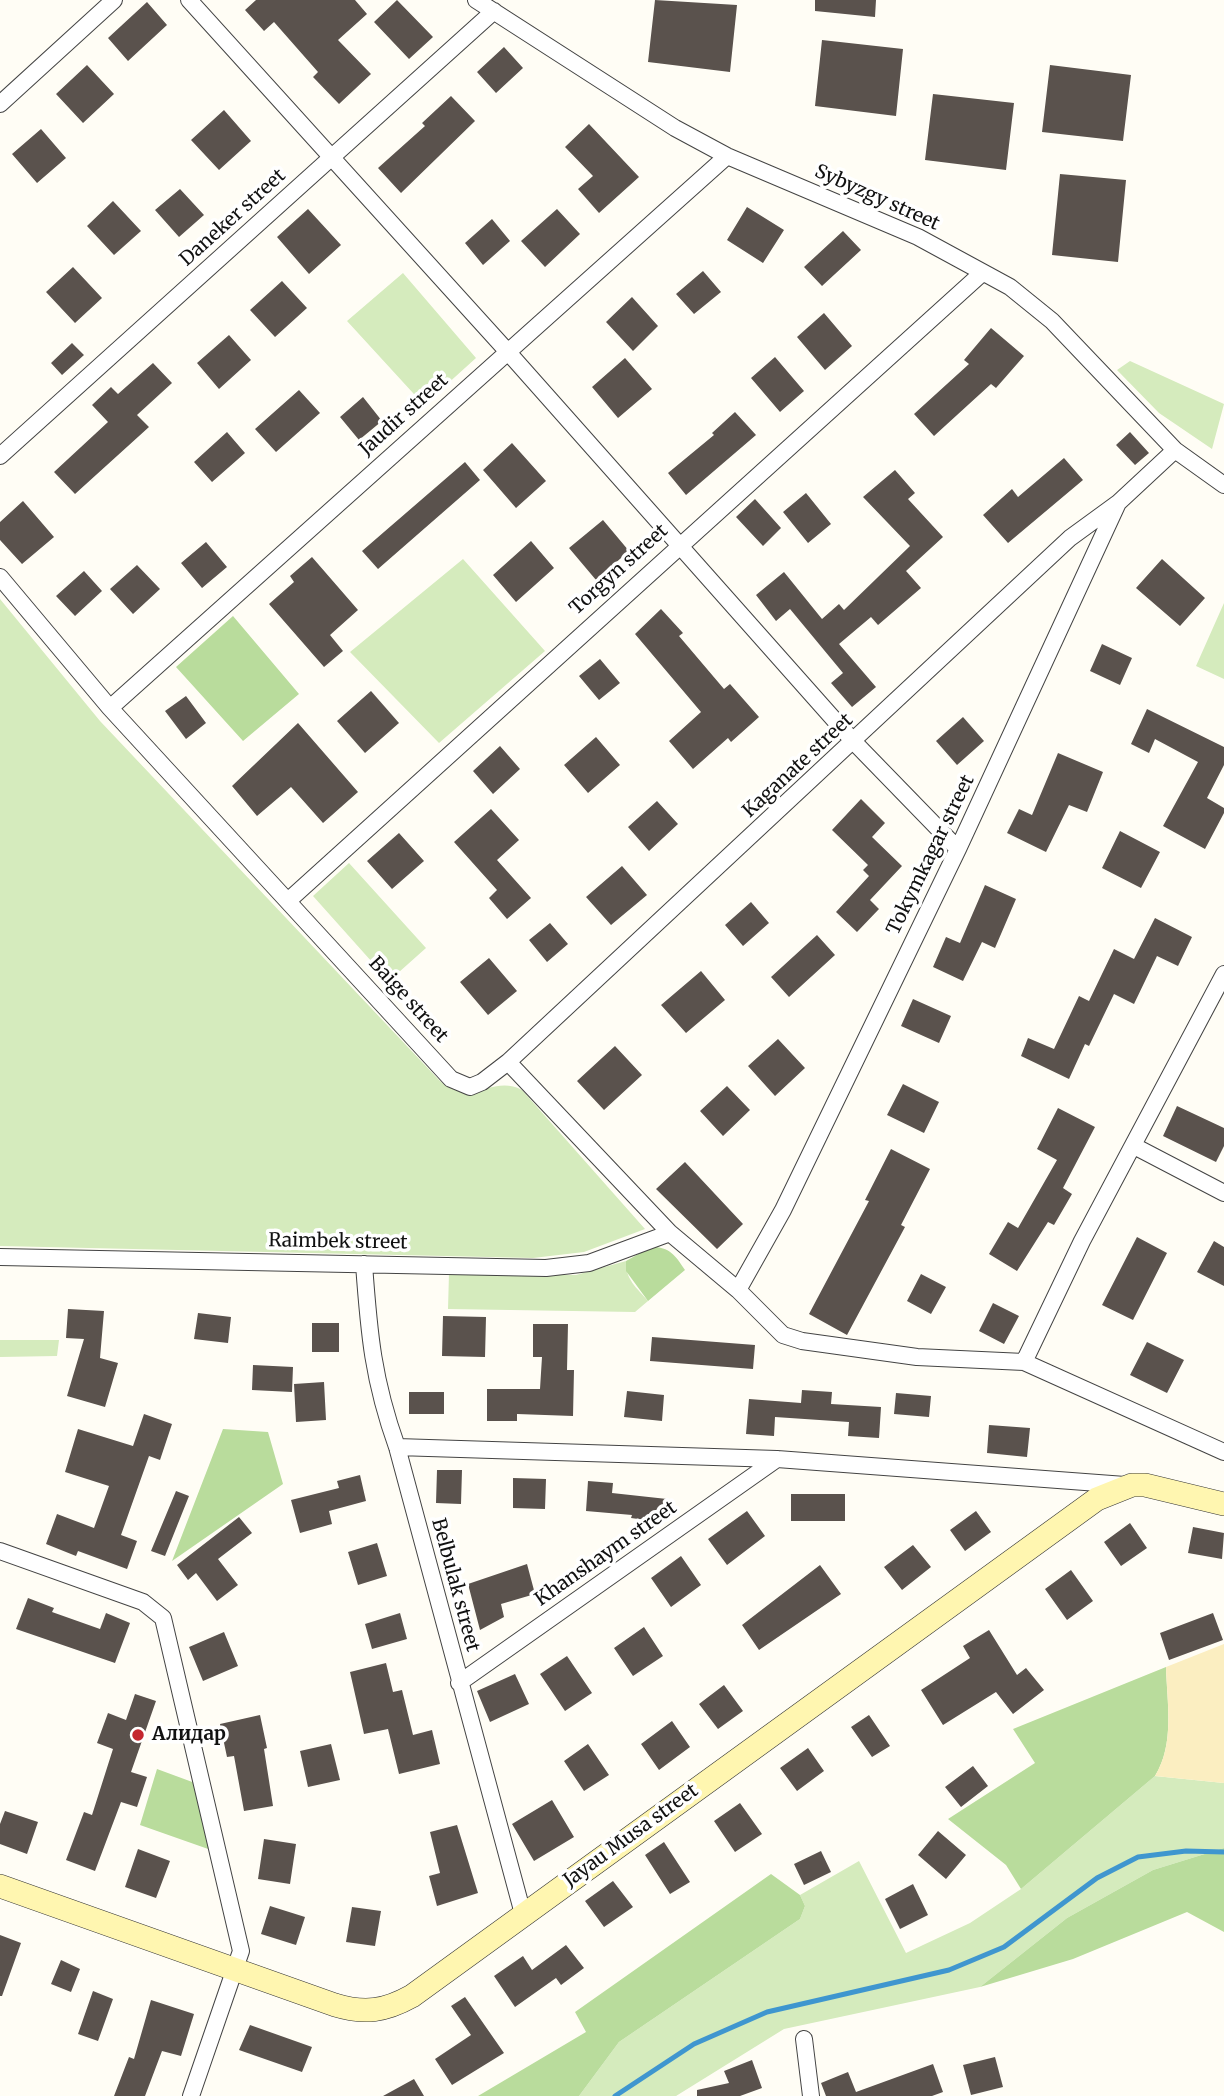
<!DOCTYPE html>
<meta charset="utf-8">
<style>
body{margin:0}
canvas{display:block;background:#fffdf5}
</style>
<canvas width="1224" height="2096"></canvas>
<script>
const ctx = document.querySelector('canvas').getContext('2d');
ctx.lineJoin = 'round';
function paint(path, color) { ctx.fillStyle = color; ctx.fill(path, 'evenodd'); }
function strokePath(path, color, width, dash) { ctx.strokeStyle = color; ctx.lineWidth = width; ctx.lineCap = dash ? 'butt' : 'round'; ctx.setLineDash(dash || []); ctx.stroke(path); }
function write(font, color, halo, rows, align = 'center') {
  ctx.font = font + ' Merriweather,serif'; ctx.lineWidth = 7; ctx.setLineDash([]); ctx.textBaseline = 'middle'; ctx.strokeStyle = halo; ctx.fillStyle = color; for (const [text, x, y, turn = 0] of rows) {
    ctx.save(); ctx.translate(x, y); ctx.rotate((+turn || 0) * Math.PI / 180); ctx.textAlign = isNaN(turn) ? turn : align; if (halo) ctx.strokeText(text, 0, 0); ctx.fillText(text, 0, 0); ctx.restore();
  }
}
const green = new Path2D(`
 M403,273L476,358L424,405L347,321Z
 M1130,361L1224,404L1212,449L1159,413L1117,370Z
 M463,559L545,651L439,743L350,652Z
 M0,599L100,721L439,1080C471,1109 492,1074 522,1090L645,1229L584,1252L533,1258L0,1246Z
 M1224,603V679L1196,666Z
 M349,863L426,948L389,981L313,896Z
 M626,1261C625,1279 637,1288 648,1301L635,1312L448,1309L449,1273L576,1275Z
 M0,1340H59L57,1356L0,1357Z
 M1155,1776L1224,1783V1848L1153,1870L1067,1918L980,1987L784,2029L676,2096H579L619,2042L800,1919L805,1906L800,1895L859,1861L906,1953L970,1923L1021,1889Z`);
const forest = new Path2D(`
 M233,616L299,694L243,741L176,667Z
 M651,1247C670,1247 675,1255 685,1270L648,1301L626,1271V1261Z
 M223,1429L268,1432L283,1484L172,1561Z
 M1166,1667C1167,1703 1175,1744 1155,1776L1021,1889L1006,1865L948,1819L1035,1763L1013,1729Z
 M157,1769L195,1783L211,1850L140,1825Z
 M1224,1848V1932L1187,1912L1073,1959L980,1987L1067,1918L1153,1870Z
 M771,1874L800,1895L805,1906L800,1919L619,2042L579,2096H478L586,2032L575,2012Z`);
const sand = new Path2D(`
 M1224,1644V1783L1155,1776C1175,1744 1167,1703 1166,1667Z`);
const stream = new Path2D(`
 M615,2096L694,2044L767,2012L949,1970L1004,1947L1097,1878L1138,1857L1186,1851L1224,1852`);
const building = new Path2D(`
 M256,0H355L367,14L338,40L371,74L339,104L313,77L318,72L274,22L264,31L245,10Z
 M397,0L433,37L409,59L374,22Z
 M655,0L737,5L730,72L648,62Z
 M815,0H876L875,17L815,11Z
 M147,2L167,25L128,61L108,38Z
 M822,40L903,49L896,116L815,106Z
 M504,47L523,68L496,93L477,72Z
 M87,65L114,94L83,123L56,94Z
 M1050,65L1131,75L1123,141L1042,132Z
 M933,94L1014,103L1006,170L925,160Z
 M451,96L475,121L401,193L378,168L425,126L422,123Z
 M224,110L251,141L219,170L191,140Z
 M589,124L639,177L599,213L578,189L593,176L565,147Z
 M41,129L66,158L37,183L12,154Z
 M1060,174L1126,180L1118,262L1052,255Z
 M180,189L204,215L179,237L155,210Z
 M113,201L141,231L114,255L87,226Z
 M747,207L784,230L763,263L727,240Z
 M308,209L341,245L309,274L277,237Z
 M557,209L580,234L545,267L521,241Z
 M492,219L510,241L483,265L465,243Z
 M843,231L861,250L822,286L804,267Z
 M73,267L102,298L75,323L46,292Z
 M703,271L721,292L694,314L676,294Z
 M282,281L307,308L275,337L250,310Z
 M632,297L658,326L633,351L606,322Z
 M824,313L852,346L825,370L797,337Z
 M991,328L1024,356L996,388L991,384L934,436L914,414L969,364L964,360Z
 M229,335L251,360L219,389L197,363Z
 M72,343L84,355L62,375L51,363Z
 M775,357L804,391L780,412L751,378Z
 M625,358L652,389L618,418L592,387Z
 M153,363L172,383L137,415L149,427L75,494L54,472L108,422L92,405L111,387L118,394Z
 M299,390L320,413L276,452L255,429Z
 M363,397L382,421L359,440L340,417Z
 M735,412L756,435L686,495L668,473L714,435L712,433Z
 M227,432L245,453L212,482L194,462Z
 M1130,432L1149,453L1135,465L1116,445Z
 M512,443L546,481L516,508L483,470Z
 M1064,458L1083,480L1008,543L983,515L1012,489L1018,497Z
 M465,462L480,480L378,569L362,551Z
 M895,470L915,493L908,499L943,537L906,571L921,588L878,625L871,617L839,644L876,687L852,707L831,683L843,673L790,609L776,621L756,595L784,572L822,619L839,604L844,610L910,546L863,497Z
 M806,493L831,524L808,543L783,512Z
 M755,499L781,528L763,546L736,517Z
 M23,501L54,537L22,564L0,540V522Z
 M603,520L629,551L596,580L569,548Z
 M531,541L554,568L516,602L493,575Z
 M206,542L227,567L202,588L181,563Z
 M312,557L358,610L330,635L343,651L324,667L269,604L294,582L290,576Z
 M1162,559L1205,598L1180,626L1136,588Z
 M137,565L160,589L133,614L110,589Z
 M84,571L102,591L75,616L56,596Z
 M661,609L683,633L679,636L724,689L730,684L759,717L731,742L728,738L693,769L669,741L701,712L635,634Z
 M1102,644L1132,658L1120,685L1090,671Z
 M600,659L620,683L599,700L579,676Z
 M371,691L399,723L365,753L337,721Z
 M186,696L206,723L186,739L165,711Z
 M1147,709L1224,747V765L1207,798L1224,808V813L1205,849L1163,826L1198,762L1155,739L1149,753L1131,744Z
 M963,717L984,741L957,765L936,741Z
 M298,723L358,792L323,823L291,787L257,816L232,786Z
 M596,737L620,765L588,793L564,765Z
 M500,746L520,769L493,794L473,771Z
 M1058,753L1103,772L1087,812L1069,805L1046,852L1007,833L1019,809L1032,815Z
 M861,799L885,823L872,837L902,866L870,900L879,909L857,932L836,912L869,876L863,870L868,865L832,830Z
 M657,801L678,824L649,851L628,827Z
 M491,809L519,840L497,860L531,898L507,919L489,898L497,890L454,842Z
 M1120,831L1160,852L1141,888L1102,868Z
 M399,833L424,861L392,889L367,861Z
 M622,866L647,895L611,925L586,897Z
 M985,885L1016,899L995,948L982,942L963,981L933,967L946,937L960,943Z
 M751,902L769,923L743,946L725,925Z
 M1155,918L1192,937L1178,966L1157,956L1134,1004L1114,994L1089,1046L1085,1044L1069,1079L1021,1056L1028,1038L1054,1049L1079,996L1089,1001L1114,949L1134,959Z
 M550,923L568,944L547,962L529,940Z
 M817,935L835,955L789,997L771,977Z
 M489,958L517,991L488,1015L460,982Z
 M701,971L725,1000L686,1033L661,1005Z
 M913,999L951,1016L939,1043L901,1026Z
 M778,1039L805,1068L775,1096L748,1066Z
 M615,1046L642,1075L604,1110L577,1081Z
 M903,1084L939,1102L924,1133L887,1115Z
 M727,1086L750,1110L723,1136L700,1111Z
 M1177,1106L1224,1128V1146L1216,1162L1163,1136Z
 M1058,1108L1095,1127L1063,1188L1072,1194L1054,1225L1048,1222L1017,1271L989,1254L1008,1222L1018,1228L1057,1160L1037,1149Z
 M891,1149L930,1169L901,1225L905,1227L847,1335L809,1314L869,1201L865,1200Z
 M685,1162L743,1224L717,1249L656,1189Z
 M1137,1237L1167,1253L1133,1320L1102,1305Z
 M1214,1241L1224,1247V1286L1197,1272Z
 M921,1274L946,1287L931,1314L907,1301Z
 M993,1303L1019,1316L1004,1344L979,1331Z
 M68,1309L104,1311L100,1358L118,1363L105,1407L67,1396L84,1339L66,1338Z
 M198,1313L231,1317L228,1343L194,1339Z
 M443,1316L486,1317L485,1357L442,1356Z
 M312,1323H339V1352H312Z
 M533,1324H568L567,1370H574L573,1416L517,1414V1421H487V1389H540L542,1357H533Z
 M652,1337L755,1345L753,1369L650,1361Z
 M1147,1342L1184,1360L1167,1393L1130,1375Z
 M253,1365L293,1367L292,1392L252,1390Z
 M324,1382L326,1420L296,1422L294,1384Z
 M802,1390L832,1392L831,1404L881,1407L879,1438L848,1436L849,1422L775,1417L774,1436L746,1434L749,1399L801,1403Z
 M627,1391L664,1395L662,1421L624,1417Z
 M409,1392H444V1414H409Z
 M896,1393L931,1396L929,1417L894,1414Z
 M144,1414L172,1424L160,1460L149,1456L121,1535L137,1541L127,1569L78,1551L76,1556L46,1544L57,1514L94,1528L109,1486L65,1472L78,1429L133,1446Z
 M989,1425L1030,1428L1027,1457L987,1453Z
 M437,1470H462L461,1504L436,1503Z
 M360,1475L366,1501L329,1511L332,1524L300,1533L291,1500L339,1488L337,1481Z
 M513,1478L546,1479L545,1509L513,1508Z
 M588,1481L613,1483L612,1493L667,1499L666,1511L653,1521L631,1518L632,1515L586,1511Z
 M176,1491L189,1496L165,1556L151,1551Z
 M791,1494H845V1521H791Z
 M747,1511L765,1536L727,1565L708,1539Z
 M976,1511L991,1532L965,1551L950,1530Z
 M239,1517L252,1533L218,1559L238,1585L217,1601L196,1573L188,1580L177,1565Z
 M1130,1523L1147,1548L1121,1566L1104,1542Z
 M1193,1527L1224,1533L1222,1559L1188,1553Z
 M377,1543L387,1576L358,1585L348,1552Z
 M913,1545L931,1567L902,1590L884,1567Z
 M681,1556L701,1585L671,1607L651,1578Z
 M527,1564L535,1594L501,1604L504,1617L480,1630L468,1584Z
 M820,1565L841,1594L759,1650L742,1625Z
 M1071,1570L1093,1601L1067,1620L1045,1589Z
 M28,1598L54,1608L52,1612L100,1629L106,1613L130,1623L115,1663L16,1629Z
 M400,1613L407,1639L372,1649L365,1624Z
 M1213,1613L1223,1640L1169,1660L1160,1633Z
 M644,1627L663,1656L633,1676L614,1648Z
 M989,1630L1017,1675L1026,1668L1044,1690L1013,1714L996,1692L943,1725L921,1690L970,1658L963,1646Z
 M224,1632L238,1666L203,1681L189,1647Z
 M567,1656L592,1693L565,1711L540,1674Z
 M386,1663L393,1692L402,1690L413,1735L432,1730L440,1764L399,1774L388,1729L364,1734L350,1672Z
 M515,1674L529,1704L490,1722L477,1691Z
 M724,1685L743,1711L718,1729L699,1704Z
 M135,1694L156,1701L131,1772L147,1777L137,1807L121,1802L95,1871L66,1860L84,1812L92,1815L113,1749L97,1743L108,1713L126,1720Z
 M260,1715L267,1748L264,1749L273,1806L244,1811L234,1756L227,1757L220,1724Z
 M869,1715L890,1746L872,1757L851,1727Z
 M672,1721L690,1747L659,1770L641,1744Z
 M331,1744L340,1780L308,1787L300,1751Z
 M588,1744L609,1775L584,1791L564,1761Z
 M808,1748L824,1771L797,1791L780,1768Z
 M973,1766L988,1786L961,1807L945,1787Z
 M552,1800L574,1837L534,1861L512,1824Z
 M740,1803L762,1834L735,1852L714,1821Z
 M5,1811L38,1822L27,1854L0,1844V1824Z
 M457,1825L478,1893L437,1906L429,1876L440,1873L430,1832Z
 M938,1831L966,1855L946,1879L918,1855Z
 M264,1839L296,1844L290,1884L258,1879Z
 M664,1842L690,1882L670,1894L645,1855Z
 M138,1849L170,1861L156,1898L125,1887Z
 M821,1851L831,1872L804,1885L794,1864Z
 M613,1881L633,1907L604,1927L585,1901Z
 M913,1884L928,1915L900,1929L885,1899Z
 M270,1906L305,1917L296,1945L261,1934Z
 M352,1907L381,1911L375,1946L346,1942Z
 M0,1935L21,1943L2,1996H0Z
 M566,1945L584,1968L561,1985L556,1978L515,2007L494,1976L523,1956L532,1970Z
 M61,1960L80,1969L71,1992L51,1984Z
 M93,1991L113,1999L98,2041L78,2034Z
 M465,1997L504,2053L452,2085L435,2059L471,2035L451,2006Z
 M151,2000L194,2014L181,2056L162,2051L145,2096H114L129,2057L134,2059Z
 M250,2025L312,2047L302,2072L239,2050Z
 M995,2057L1003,2087L971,2095L963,2065Z
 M752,2060L762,2088L740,2096H697V2090L729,2083L724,2071Z
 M933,2064L943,2092L932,2096H826L821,2083L848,2072L856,2092Z
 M414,2079L424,2096H383Z`);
const street = new Path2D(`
 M189,0L507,351L854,742L958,849
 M476,0L675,128L727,156L918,237L1010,287L1052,321L1175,450L1224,485
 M0,104L114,0
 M0,456L494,11
 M0,577L110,708L451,1079L470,1087L482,1082L508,1062L1070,538L1118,503
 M110,708L727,156
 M289,900L981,274
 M508,1062L670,1233L738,1290L783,1335L802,1341L917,1357L1024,1362L1082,1241L1224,974
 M1134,1146L1224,1193
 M0,1257L546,1268L589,1263L670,1233
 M364,1264C369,1334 373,1380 397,1447L523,1914
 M738,1290L783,1210L958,849L1118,503L1175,450
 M1024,1362L1224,1452
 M397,1447L777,1459L1125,1485
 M0,1551L143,1602L163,1618L241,1951L191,2096
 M459,1683L777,1459
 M804,2039L811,2096`);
const secondary = new Path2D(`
 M0,1886L335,2005C365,2014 385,2011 412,1996L1097,1499L1132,1485H1145L1224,1504`);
const markers = [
 [138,1735,7,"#c4262e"]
];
const streetNames = [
 ["Sybyzgy street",877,198,24],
 ["Daneker street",233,218,-42],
 ["Jaudir street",404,415,-42],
 ["Torgyn street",619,570,-42],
 ["Kaganate street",798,766,-43],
 ["Tokymkagar street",931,855,-64],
 ["Baige street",408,1000,48],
 ["Raimbek street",338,1242,1],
 ["Khanshaym street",606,1554,-35],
 ["Belbulak street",455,1585,75],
 ["Jayau Musa street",631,1836,-36]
];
const poiNames = [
 ["Алидар",152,1735]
];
paint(green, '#d5ebbd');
paint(forest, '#b9dc9c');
paint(sand, '#fbeec1');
strokePath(stream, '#3f96cf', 5);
paint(building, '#5a524d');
strokePath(street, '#444', 18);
strokePath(secondary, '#333', 24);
strokePath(street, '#fff', 16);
strokePath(secondary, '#fff6b0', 23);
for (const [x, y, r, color] of markers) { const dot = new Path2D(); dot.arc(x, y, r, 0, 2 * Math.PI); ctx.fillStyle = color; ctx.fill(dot); strokePath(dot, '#fff', 2.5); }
write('19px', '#111', '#fff', streetNames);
write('bold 19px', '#111', '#fff', poiNames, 'left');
</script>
